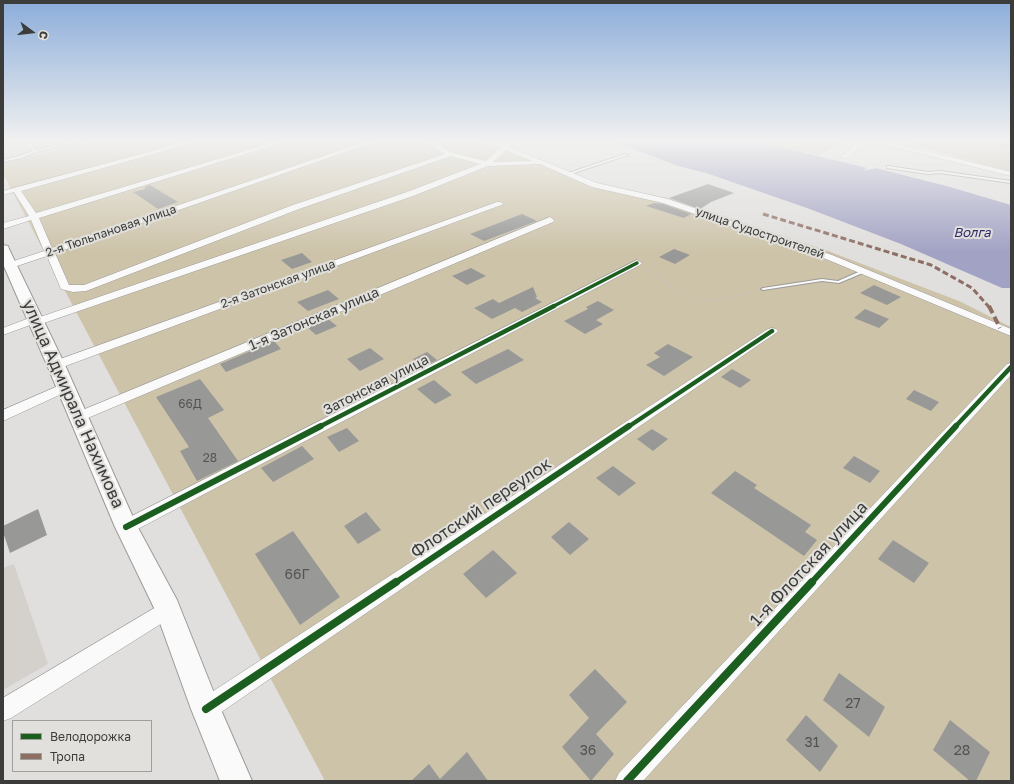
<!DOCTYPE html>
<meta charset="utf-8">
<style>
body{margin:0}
#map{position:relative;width:1014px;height:784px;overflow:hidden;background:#e0dfdd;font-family:"Golos Text",sans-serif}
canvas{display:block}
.frame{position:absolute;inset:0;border:4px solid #3c3c3a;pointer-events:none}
.legend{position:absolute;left:12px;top:720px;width:140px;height:52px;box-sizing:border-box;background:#e1e0dc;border:1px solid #9f9e9b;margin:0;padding:5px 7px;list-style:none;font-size:12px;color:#3c3c3a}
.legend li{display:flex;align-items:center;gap:8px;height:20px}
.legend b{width:20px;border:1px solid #9f9e9b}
.north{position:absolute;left:12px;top:12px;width:40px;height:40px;-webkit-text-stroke:3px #e1e0dc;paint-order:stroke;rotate:105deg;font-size:11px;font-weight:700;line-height:16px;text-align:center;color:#3c3c3a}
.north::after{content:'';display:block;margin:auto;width:14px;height:18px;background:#3c3c3a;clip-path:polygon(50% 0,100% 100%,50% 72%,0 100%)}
</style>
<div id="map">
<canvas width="1014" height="784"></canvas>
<div class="frame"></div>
<ul class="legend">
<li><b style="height:5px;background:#1b5e20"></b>Велодорожка</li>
<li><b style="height:5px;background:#8d6e63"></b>Тропа</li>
</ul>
<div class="north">С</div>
</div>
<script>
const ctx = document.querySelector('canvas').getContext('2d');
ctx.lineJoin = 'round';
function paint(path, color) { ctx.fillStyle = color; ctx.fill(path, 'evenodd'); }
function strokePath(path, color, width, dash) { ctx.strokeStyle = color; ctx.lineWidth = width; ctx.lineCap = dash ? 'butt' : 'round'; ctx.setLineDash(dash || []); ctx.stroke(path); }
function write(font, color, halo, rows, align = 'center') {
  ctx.font = font + ' "Golos Text",sans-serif'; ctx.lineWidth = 4; ctx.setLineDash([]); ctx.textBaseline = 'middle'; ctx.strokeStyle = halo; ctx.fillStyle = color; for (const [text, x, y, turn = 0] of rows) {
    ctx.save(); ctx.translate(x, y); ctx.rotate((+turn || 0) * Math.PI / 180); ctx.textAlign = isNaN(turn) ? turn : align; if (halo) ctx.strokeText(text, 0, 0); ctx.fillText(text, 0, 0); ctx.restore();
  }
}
const built = new Path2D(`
 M3,142H89L3,163Z
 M14,564L48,664L3,690V568Z`);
const green = new Path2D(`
 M89,142H481L612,189L668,198L828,251L959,301L1011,327V781H325L3,174V163Z
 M760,142H845L818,155Z
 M893,142H1011V172L911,144Z`);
const water = new Path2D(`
 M615,142H760L867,168L864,169L867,170L876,168L950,187L1011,205V288H1002L901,244L807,208L706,173L678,166Z`);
const building = new Path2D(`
 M708,184L734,193L711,202L700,209L669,198Z
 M150,185L178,202L158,209L133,192L145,189V187Z
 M654,203L663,204L691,214L684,218L646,206Z
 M522,214L537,221L484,241L470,234Z
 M674,249L690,255L675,264L659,257Z
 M302,253L312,262L292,269L281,260Z
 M471,268L486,276L467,285L452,276Z
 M874,285L901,297L887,305L860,293Z
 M533,287L537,297L535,298L542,302L522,312L515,308L492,319L474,308L493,299L499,303Z
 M328,290L339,299L308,311L297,302Z
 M598,301L614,310L596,320L603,324L585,334L564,321L588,309L586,307Z
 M865,309L889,319L879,328L854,318Z
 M328,319L337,326L316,335L307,327Z
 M274,341L281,349L226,372L220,364Z
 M668,344L693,357L664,376L646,365L660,357L654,353Z
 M370,348L384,359L360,371L347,359Z
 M508,349L524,360L476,384L461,372Z
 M427,352L437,360L423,367L413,359Z
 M732,369L751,380L740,388L721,377Z
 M200,379L224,410L208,418L238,461L197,481L180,451L189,447L156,397Z
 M434,380L452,395L435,404L417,389Z
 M914,390L939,402L931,411L906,399Z
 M347,428L359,441L339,452L327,437Z
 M652,429L668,439L653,451L637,439Z
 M302,446L314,459L273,482L261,468Z
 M854,456L880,471L870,483L843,468Z
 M613,466L636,483L619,496L596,478Z
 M735,471L757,485L754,488L811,525L805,532L817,540L804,556L711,493Z
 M38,509L47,535L10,553L3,532V526Z
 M366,512L381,530L358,544L344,526Z
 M569,522L589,539L570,555L551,537Z
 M293,531L340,597L300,625L255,554Z
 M893,540L929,563L914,583L878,559Z
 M493,550L517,573L486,598L463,574Z
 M595,669L627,702L596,734L614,754L591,781L562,747L589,718L569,695Z
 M839,673L885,707L869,737L823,700Z
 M806,715L838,746L820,772L786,740Z
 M950,720L990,752L976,781H970L933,750Z
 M467,752L488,781H411L429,764L440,779Z`);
const pathFar1 = new Path2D(`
 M636,151L646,146`);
const path = new Path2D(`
 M646,269L690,300C713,304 734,296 756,290`);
const lane = new Path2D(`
 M34,142H38L31,144L36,150L71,142H76L36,152L21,158L3,162V160L19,156L33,151L28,144Z
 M625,154L628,155L568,175L565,174Z
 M888,166L928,172L940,171L1011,181V183L940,173L928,174L887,168V166Z
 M861,271H865V272L839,283L822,281L763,290L761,289L763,288L822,279L838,281Z`);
const street = new Path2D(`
 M186,142H196L21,191L36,213L275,142H284L39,218L52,248L365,142H374L55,253L69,285H84L293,205L445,154L425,142H433L453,153L486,161C495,153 502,142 514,142L509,147L597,183L668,199L832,255L1011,329V336L826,259L663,203L592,187L540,164L488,166L413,196L41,324H33L3,335V328L32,317L36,316L40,317L407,192L480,164L451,156L299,209L86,291L73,292L61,289L47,256L14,267H8L6,265L8,263L44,251L31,220L3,229V223L29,216L14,192L3,195V191ZM506,150L532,161L493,162Z
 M860,142H889L1011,172V176L886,145L865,144L846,158H842V156Z
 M497,202H500L504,204L60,368H52L50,365L52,362Z
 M550,217L554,220L553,222L83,420L78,422L73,420L71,417L73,414Z
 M637,260L642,263L640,265L132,532L126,534L120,532L118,527L120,522Z
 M772,328L776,329L778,331L776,333L214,717L206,720L198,717L195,709L198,701L768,329Z
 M1011,363V375L643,781H615L619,773L1007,364Z
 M65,383L70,384L71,387L70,390L3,421V410Z
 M168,600L175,603L177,609L175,615L11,718L3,721V698Z`);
const secondary = new Path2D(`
 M3,245L8,246L9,249L65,365L136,524L177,600L218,703L252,781H220L191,709L156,612L115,527L47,365L3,264Z`);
const quietFar2 = new Path2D(`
 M880,142L886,143
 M990,142L1011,147`);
const quietFar1 = new Path2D(`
 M763,214L931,265L972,288L989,307`);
const quiet = new Path2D(`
 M989,306L1000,328`);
const cyclewayFar3 = new Path2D(`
 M552,307L637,263`);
const cyclewayFar2 = new Path2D(`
 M319,427L554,306
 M628,427L772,331
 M955,427L1011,367`);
const cyclewayFar1 = new Path2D(`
 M126,527L321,426
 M395,583L629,426
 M811,583L956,426`);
const cycleway = new Path2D(`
 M206,709L396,582
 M627,781L812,582`);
const farStreetnames = [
 ["2-я Тюльпановая улица",111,231,-19],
 ["улица Судостроителей",760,233,19],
 ["2-я Затонская улица",278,284,-20]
];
const numberNames = [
 ["66Д",190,404],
 ["28",210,458]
];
const farWaternames = [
 ["Волга",972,233]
];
const streetNames = [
 ["1-я Затонская улица",314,319,-23],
 ["Затонская улица",376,385,-27]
];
const nearNumbernames = [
 ["66Г",297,575],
 ["27",853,704],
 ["31",812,743],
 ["36",588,751],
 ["28",962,751]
];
const nearStreetnames = [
 ["улица Адмирала Нахимова",73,404,66],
 ["Флотский переулок",481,508,-34],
 ["1-я Флотская улица",809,564,-47]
];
paint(built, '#d4d1cc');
paint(green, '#cdc3a9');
paint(water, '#a2a2c4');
paint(building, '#989896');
strokePath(lane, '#9c9b99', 2);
strokePath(street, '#9c9b99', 1);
strokePath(secondary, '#9c9b99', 2);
strokePath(pathFar1, '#c0c0bf', 1.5, [0.5, 1.5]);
strokePath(path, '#c0c0bf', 2, [0.5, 2]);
paint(lane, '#fafafa');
paint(street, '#fafafa');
paint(secondary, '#fafafa');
strokePath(quietFar2, '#8d6e63', 2, [4.5, 2]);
strokePath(quietFar1, '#8d6e63', 3, [6, 3]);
strokePath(quiet, '#8d6e63', 4, [8, 4]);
strokePath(cyclewayFar3, '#1b5e20', 3.5);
strokePath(cyclewayFar2, '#1b5e20', 4.5);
strokePath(cyclewayFar1, '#1b5e20', 6);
strokePath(cycleway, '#1b5e20', 8);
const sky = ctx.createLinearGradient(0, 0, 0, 252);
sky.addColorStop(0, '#8cadda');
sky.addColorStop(0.56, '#f1f1f0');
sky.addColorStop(1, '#f1f1f000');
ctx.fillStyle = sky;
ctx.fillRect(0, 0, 1014, 252);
write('12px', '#3c3c3a', '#e1e0dc', farStreetnames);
write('12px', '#535351', null, numberNames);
write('italic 13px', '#312b69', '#e1e0dc', farWaternames);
write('14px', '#3c3c3a', '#e1e0dc', streetNames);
write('14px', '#535351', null, nearNumbernames);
write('17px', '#3c3c3a', '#e1e0dc', nearStreetnames);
</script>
